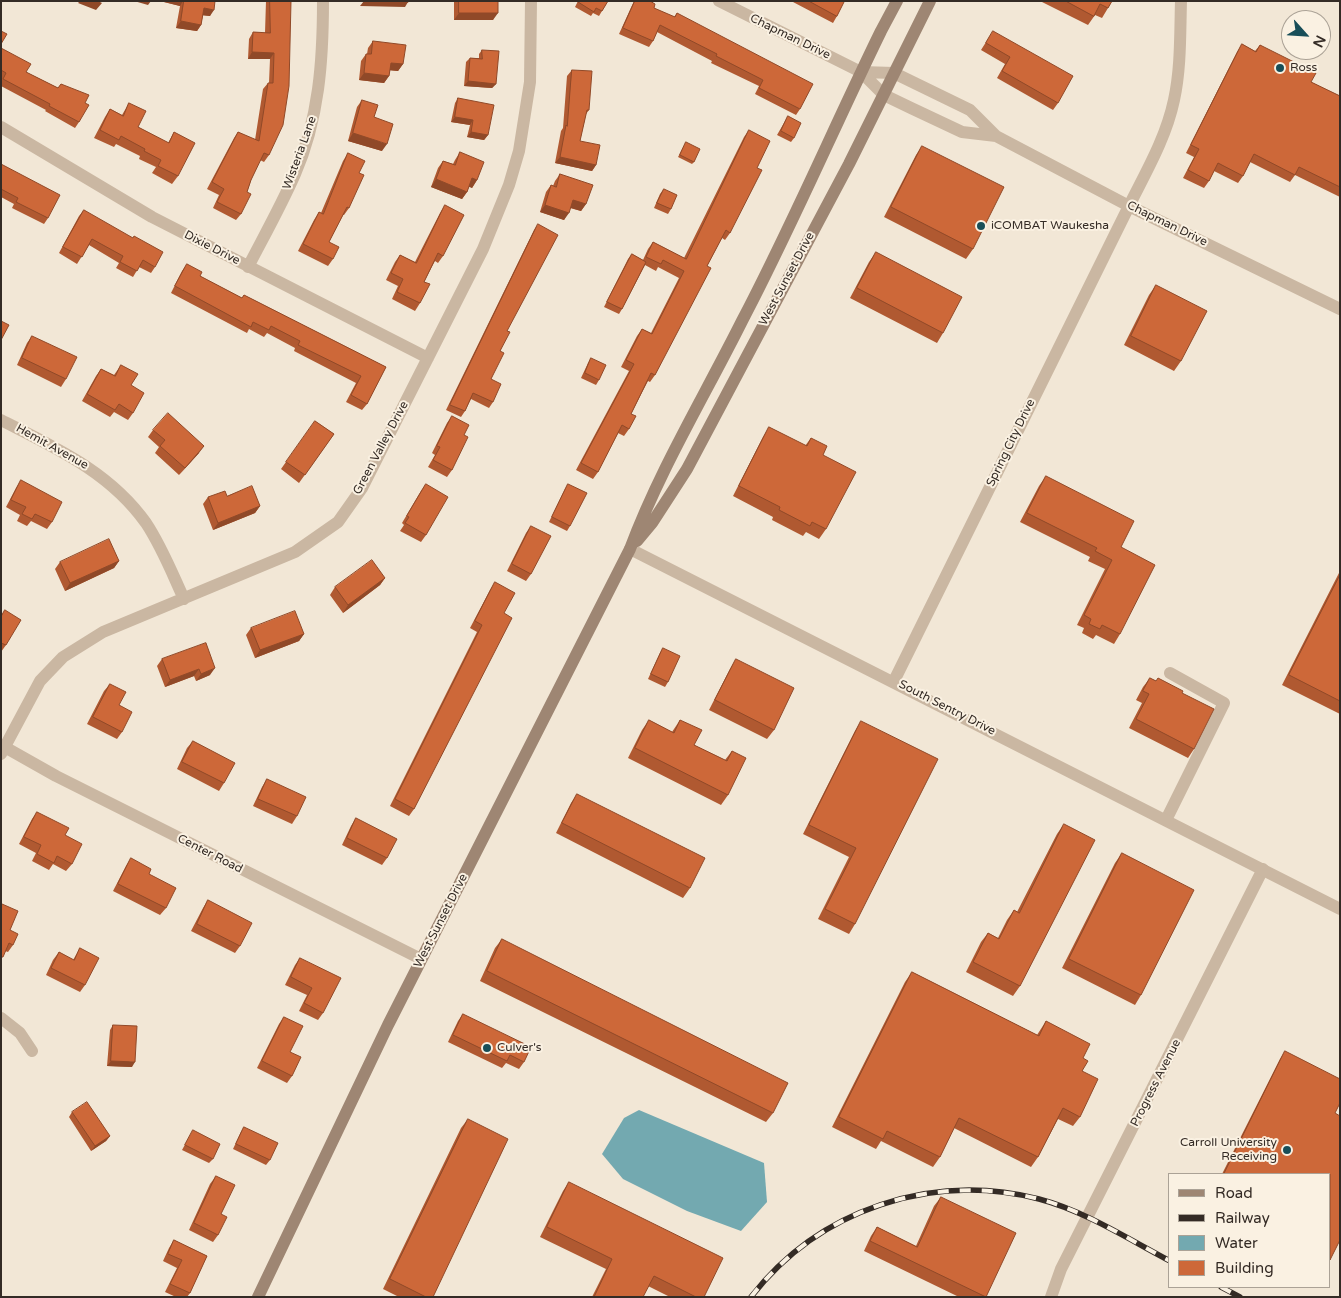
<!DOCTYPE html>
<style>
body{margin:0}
#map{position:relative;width:1341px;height:1298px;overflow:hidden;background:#f2e7d6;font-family:"Varela Round",sans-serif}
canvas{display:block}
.frame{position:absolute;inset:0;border:2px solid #342b25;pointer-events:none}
.legend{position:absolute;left:1168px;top:1173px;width:162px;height:115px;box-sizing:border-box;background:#faf1e2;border:1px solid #aba296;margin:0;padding:6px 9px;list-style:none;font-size:15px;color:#342b25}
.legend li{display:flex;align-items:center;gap:10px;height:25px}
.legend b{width:25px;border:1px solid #aba296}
.north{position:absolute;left:1281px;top:10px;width:50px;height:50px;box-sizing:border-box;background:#faf1e2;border:1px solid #aba296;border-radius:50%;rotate:116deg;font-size:14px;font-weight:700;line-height:20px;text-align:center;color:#342b25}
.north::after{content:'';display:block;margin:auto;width:18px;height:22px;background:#184e58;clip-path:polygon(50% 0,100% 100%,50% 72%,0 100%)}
</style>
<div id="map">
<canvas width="1341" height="1298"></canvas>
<div class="frame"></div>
<ul class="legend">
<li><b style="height:6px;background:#9e8673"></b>Road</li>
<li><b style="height:6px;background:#342b25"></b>Railway</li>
<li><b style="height:14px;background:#73a9b0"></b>Water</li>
<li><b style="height:14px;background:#cd6839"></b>Building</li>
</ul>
<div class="north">N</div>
</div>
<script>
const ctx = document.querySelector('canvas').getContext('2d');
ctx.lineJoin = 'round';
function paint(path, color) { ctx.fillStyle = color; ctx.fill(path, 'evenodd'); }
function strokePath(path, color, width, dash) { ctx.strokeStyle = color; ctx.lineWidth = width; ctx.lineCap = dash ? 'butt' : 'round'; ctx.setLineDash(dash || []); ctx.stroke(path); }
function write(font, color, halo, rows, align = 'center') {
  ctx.font = font + ' "Varela Round",sans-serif'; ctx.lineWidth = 4; ctx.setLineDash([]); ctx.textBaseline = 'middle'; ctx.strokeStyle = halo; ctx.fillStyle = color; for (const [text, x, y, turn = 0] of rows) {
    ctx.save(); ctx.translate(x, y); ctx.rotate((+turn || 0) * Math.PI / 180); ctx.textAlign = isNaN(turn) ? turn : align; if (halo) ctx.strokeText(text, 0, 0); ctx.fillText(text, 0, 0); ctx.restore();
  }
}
const water = new Path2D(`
 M639,1110L764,1163L767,1202L741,1231L687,1211L623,1179L602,1154L624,1118Z`);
const minor = new Path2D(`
 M719,1L861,72L884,95L911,108L962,132L996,136
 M861,72L894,73L970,110L996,136L1129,206L1340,309
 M1,127L152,217L428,358
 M248,267C264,236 281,206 295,174C319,119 323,61 323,1
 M1,420C56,448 110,472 146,523C162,547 172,573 184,599
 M894,681L1129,206
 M1,745L56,776L421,959
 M1,754L40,681L63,657L103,632L295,552L338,522L362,488L483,249L509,185L519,151L530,82L531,1
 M1166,820L1224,703L1170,673
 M1,1018L20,1033L32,1051
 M1051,1297L1061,1269L1263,869`);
const tertiary = new Path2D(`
 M1129,206C1146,172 1166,138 1174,100C1181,68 1180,34 1181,1
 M630,549L1340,909`);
const secondary = new Path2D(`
 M637,541L652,523L687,469L849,164L930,1
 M258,1297L388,1025L630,549C660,469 704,397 742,321C792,226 834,127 881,31L897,1`);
const rail = new Path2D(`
 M1221,1287L1240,1297
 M751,1297C819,1209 932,1172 1039,1199C1085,1211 1128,1239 1170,1261`);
const wall = new Path2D(`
 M160,1H215L210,16L203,15L201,25L197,31L176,28L180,6Z
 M266,1H291L269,155L264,162L260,160L251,180L247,192L241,214L236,220L213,208L219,195L207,189L234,138L238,132L255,140L263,89L268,83H269L270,59H248L249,39L253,32L265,33Z
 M454,1H498L493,20H454Z
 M578,1H608L599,16L593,13L591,16L575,7Z
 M634,1H650L654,8L674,17L677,13L800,109L796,115L755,94L759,86L711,63L712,61L657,32L653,41L649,47L619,34Z
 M793,1H843L837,16L833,23L793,2Z
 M1040,1H1112L1108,8L1102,18L1095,15L1088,25Z
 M993,31L1058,103L1053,110L997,78L1005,64L981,50Z
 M373,41L403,64L398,71L390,70L389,76L384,83L359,80L361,61L366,54H367L368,48Z
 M1242,44L1255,51L1260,45L1311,82L1340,96V197L1295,175L1290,182L1250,162L1243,176L1238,183L1214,171L1209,181L1204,188L1183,178L1194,157L1186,153L1237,52Z
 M1,48L26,72L58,88L61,84L85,103L79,122L75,128L45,111L46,110L1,86V80L2,78H1Z
 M482,50L496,84L492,88L464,86L466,62L470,58H479V54Z
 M572,70L589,110L586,114L580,141L596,165L592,171L555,163L561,131L563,128L567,76Z
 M458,98L488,135L484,140L467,137L470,125L451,122L455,103Z
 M362,100L374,117L382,151L348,141L357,107Z
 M129,103L138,127L168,143L174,132L178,176L172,184L152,173L156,167L139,159L140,156L116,144L114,147L94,138L105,117L110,109L122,115Z
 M788,116L794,138L791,142L777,135Z
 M749,130L757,168L730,233L725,240L722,238L707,266L655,375L650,382L648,381L631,414L629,429L624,436L618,433L598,472L593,479L576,470L629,371L621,367L637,336L642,329L651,333L679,278L658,267L656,271L645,265L622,309L619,314L604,307L628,259L632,254L643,260L648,249L653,242L684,258L744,137Z
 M686,142L694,162L692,164L678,157Z
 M922,146L973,249L966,259L884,217L916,155Z
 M460,152L477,180L472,188L469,186L467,192L462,199L431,187L438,168L443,161L453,164L455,160Z
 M348,153L359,173L349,208L344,215H343L329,242L333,259L328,266L298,251L314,220L319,212L321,213L343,161Z
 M1,164L48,218L44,224L12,208L14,204L1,197Z
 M560,174L586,204L581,211L570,208L564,220L540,212L546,192L551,185L553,186L555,181Z
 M664,189L671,209L668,214L654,208L660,194Z
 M445,205L443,256L438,263L435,261L424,282L420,303L415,311L392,299L398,286L386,280L395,262L400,255L415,262L440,213Z
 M84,210L155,267L151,273L139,267L133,277L116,268L119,263L89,245L77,264L59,253L79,216Z
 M538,224L507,331L491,379L493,402L489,408L471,399L465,411L461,417L446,410L534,230Z
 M876,252L943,333L937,343L850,298L869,262Z
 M187,264L200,276L242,298L244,295L386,367L367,404L362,410L346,402L356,383L294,351L295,348L267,333L264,337L249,329L247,333L171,293L182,271Z
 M1156,285L1181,361L1174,371L1124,345L1149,295Z
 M32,336L66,379L61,387L17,365L27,343Z
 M591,358L599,380L596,385L581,378L588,363Z
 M121,365L131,385L133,413L128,420L114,412L110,417L82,401L96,376L101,369L114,375Z
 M452,416L464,435L452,470L447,477L428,467L435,455L432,453L447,423Z
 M315,421L334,434L299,483L281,469Z
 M769,427L805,446L811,438L823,455L826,529L819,539L806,532L803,536L772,520L773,517L733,496L763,437Z
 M153,430L199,453L179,475L155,453L159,447L148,437Z
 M1046,476L1121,547L1120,634L1114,644L1096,635L1093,639L1082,633L1084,628L1077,625L1105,569L1088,561L1090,557L1020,522L1039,486Z
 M21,480L52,522L47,529L31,521L27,526L17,521L20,515L6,507L16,488Z
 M426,484V535L421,542L400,531L404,525L402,523L421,491Z
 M568,484L570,526L567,531L549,522L565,489Z
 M208,497L260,506L255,513L213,530L203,504Z
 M531,526V574L526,581L507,571L526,533Z
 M119,561L114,568L65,591L55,569L60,562Z
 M1340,571V714L1282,685Z
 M385,578L380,585L343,613L330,595L335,587Z
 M495,582L504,613L414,809L409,816L390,806L477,632L470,628L490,590Z
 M5,610L6,645L1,652V616Z
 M251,628L304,634L299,641L255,658L246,635Z
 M206,643L210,675L196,681L194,676L165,687L157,666L162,659Z
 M663,648L668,682L665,687L648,679L660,653Z
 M736,659L774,730L767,739L709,710L730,669Z
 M1150,678L1182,693L1194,749L1188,758L1129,728L1142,703L1136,700L1143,687Z
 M110,684L119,705L122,732L117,739L87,724L104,691Z
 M649,720L672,732L680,720L694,745L725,760L732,751L728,795L721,805L628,758L642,730Z
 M861,721L855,924L849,934L818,919L849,857L803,834L855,731Z
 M193,741L224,783L219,791L177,769L187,748Z
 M267,779L297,816L292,824L253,806L262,787Z
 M577,794L690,888L683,898L556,833L571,803Z
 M37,812L65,835L72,864L66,871L53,864L49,870L32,861L36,853L19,844L32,819Z
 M356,818L387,858L382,865L342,845L351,826Z
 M1064,824L1020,986L1013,996L966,972L981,942L988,933L998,938L1007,920L1014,910L1017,912L1057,834Z
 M1122,853L1141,995L1135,1005L1062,968L1115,863Z
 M131,858L149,874L166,908L160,915L113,891L126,866Z
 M208,900L240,946L235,953L191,931L203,908Z
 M1,904L10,930L13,945L8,952L5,951L1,959Z
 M502,939L773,1113L766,1122L480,981L495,948Z
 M80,948L85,985L80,992L46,975L53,960L59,952L73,960Z
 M300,958L323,1013L318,1020L299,1011L307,995L285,985L295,965Z
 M912,972L1037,1035L1046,1021L1083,1058L1080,1117L1073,1126L1058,1119L1038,1157L1031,1167L954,1128L940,1157L933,1167L881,1141L876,1149L832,1127L905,982Z
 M463,1014L524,1062L519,1069L506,1063L502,1068L448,1042L458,1021Z
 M284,1017L290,1052L292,1076L287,1083L257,1068L279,1024Z
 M113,1025L132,1067L107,1066L110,1030Z
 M1285,1051L1335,1113L1330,1174H1222L1280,1059Z
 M72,1112L110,1136L106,1141L91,1151L69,1117Z
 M468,1119L433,1297H399L383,1289L461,1128Z
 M244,1127L270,1160L266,1165L233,1149L241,1132Z
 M193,1130L213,1159L209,1163L182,1150Z
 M216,1176L221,1214L218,1235L213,1242L189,1230L210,1184Z
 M569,1182L704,1297H670L648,1286L643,1297H592L606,1269L540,1237L563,1191Z
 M941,1197L986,1297H959L864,1251L871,1236L877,1227L916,1246L934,1206Z
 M174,1240L207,1256L190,1293L187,1297H176L165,1292L177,1268L163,1261L169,1248Z`);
const shadedWall = new Path2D(`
 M80,1H98L102,3L96,10L78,3Z
 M134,1H151L148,5Z
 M160,1H183L180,6Z
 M364,1H383L408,2L405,7L360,6Z
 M204,8L214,10L210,16L199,15Z
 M459,13H498L493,20H454Z
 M181,21L201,25L197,31L176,28Z
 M252,52L274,53L270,59H248Z
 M391,63L403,64L398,71L386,70Z
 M364,73L389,76L384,83L359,80Z
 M468,81L496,84L492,88L464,86Z
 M455,117L473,120L470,125L451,122Z
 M471,132L488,135L484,140L467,137Z
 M353,133L387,144L382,151L348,141Z
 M560,157L596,165L592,171L555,163Z
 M472,178L477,180L472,188L467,186Z
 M436,179L467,192L462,199L431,187Z
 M573,200L586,204L581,211L568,207Z
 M545,205L569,213L564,220L540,212Z
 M204,446L199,453L179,475L185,468Z
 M260,506L255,513L213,530L218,523Z
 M119,561L114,568L65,591L70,583Z
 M385,578L380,585L343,613L348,605Z
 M304,634L299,641L255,658L260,650Z
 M215,668L210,675L196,681L201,674Z
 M199,669L194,676L165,687L170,680Z
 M111,1061L135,1062L132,1067L107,1066Z
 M110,1136L106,1141L91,1151L95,1146Z`);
const building = new Path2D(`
 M184,1H215L214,10L204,8L201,25L181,21Z
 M270,1H291L289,86L283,125L269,155L264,153L251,180L247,192L251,194L241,214L217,202L224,189L212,182L238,132L259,141L268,83H273L274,53L252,52L253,32L270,33Z
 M383,1H408V2Z
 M459,1H498V13H459Z
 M579,1H608L602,11L596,8L594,12L578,2Z
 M635,1H650L655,4L654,8L675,17L677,13L813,84L800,109L759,88L763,80L716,56L717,54L660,25L653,41L623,28Z
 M809,1H843L844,2L837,16Z
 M1066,1H1112L1108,8L1100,4L1094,16Z
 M1,31L7,34L1,44Z
 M993,31L1073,76L1058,103L1002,71L1010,57L986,43Z
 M373,41L406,45L403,64L391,63L389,76L364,73L366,54H371Z
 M1242,44L1256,52L1260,45L1316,73L1311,82L1340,96V187L1299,167L1295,175L1254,154L1243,176L1218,163L1209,181L1188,170L1199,149L1191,145Z
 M1,48L31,64L26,72L58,88L61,84L89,95L85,103L89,105L79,122L49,106L50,104L3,79L6,73L1,70Z
 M482,50L499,51L496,84L468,81L470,58L482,59Z
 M572,70L592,71L589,110H587L580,141L600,145L596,165L560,157L566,125L567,126Z
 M458,98L494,105L488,135L471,132L473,120L455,117Z
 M362,100L378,105L374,117L393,124L387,144L353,133Z
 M129,103L146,111L138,127L169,143L174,132L195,143L178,176L158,166L161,160L144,151L145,149L121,136L119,140L100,130L110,109L123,116Z
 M788,116L801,123L794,138L781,131Z
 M749,130L770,141L757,168L762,170L730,233L726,230L707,266L711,268L655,375L651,373L631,414L636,416L629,429L622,425L598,472L581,463L634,364L626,360L642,329L652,334L684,271L663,260L661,264L646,257L653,242L686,259Z
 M686,142L700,149L694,162L680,155Z
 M922,146L1004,187L973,249L891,207Z
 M460,152L484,162L477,180L472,178L467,192L436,179L443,161L455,165Z
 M348,153L365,161L359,173L364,175L349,208L347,207L329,242L339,247L333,259L303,244L319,212L323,214Z
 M1,164L60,195L48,218L16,202L18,198L1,189Z
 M560,174L593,185L586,204L573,200L569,213L545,205L551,185L556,187Z
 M664,189L677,195L671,209L657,203Z
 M445,205L464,215L443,256L438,253L424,282L430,284L420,303L397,292L403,279L391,273L400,255L416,263Z
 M84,210L133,238L134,236L163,252L155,267L143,260L137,271L120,262L123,256L92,239L82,257L63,247Z
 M538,224L558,235L507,331L510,332L500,351L504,353L491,379L501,384L493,402L473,393L465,411L450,405Z
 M876,252L962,297L943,333L857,288Z
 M632,254L646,262L622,309L607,302Z
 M187,264L202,272L200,276L242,298L244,295L386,367L367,404L351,395L361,376L298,345L300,341L271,326L269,330L253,322L251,327L175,286Z
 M1156,285L1207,311L1181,361L1131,336Z
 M1,321L9,325L1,340Z
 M32,336L77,357L66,379L22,358Z
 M591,358L606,365L599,380L585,373Z
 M121,365L138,374L131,385L144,393L133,413L119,404L115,410L87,394L101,369L115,376Z
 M168,413L204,446L185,468L160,446L165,440L153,430Z
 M452,416L469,425L464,435L468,437L452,470L433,460L440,447L437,446Z
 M315,421L334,434L305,475L286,462Z
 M769,427L807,446L811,438L827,446L823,455L856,472L826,529L812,522L810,526L779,510L780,507L739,486Z
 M1046,476L1134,521L1121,547L1155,565L1120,634L1102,625L1100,629L1089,624L1091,619L1084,615L1112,560L1095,551L1097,548L1027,513Z
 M21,480L62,502L52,522L35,514L32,519L22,514L26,507L11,500Z
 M426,484L448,497L426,535L405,523L409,517L407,516Z
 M568,484L587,493L570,526L552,517Z
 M252,486L260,506L218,523L208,497L225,491L227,496Z
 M531,526L551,536L531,574L512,564Z
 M109,539L119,561L70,583L60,562Z
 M372,560L385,578L348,605L335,587Z
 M1340,575V701L1289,675Z
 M495,582L515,593L504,613L512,618L414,809L395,799L482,625L475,621Z
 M5,610L21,620L6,645L1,643V617Z
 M295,611L304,634L260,650L251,628Z
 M206,643L215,668L201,674L199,669L170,680L162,659Z
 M663,648L680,656L668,682L651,674Z
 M736,659L794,688L774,730L715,700Z
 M1150,678L1156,681L1158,678L1183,691L1182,693L1214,709L1194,749L1136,719L1149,694L1143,691Z
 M110,684L126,692L119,705L132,712L122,732L93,717Z
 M649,720L674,733L680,720L702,730L694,745L727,761L732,751L746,758L728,795L635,748Z
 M861,721L938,759L855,924L825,909L856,848L809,825Z
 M193,741L235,763L224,783L182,762Z
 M267,779L306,797L297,816L258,799Z
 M577,794L705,858L690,888L562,823Z
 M37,812L69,828L65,835L82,844L72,864L57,856L54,863L37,854L41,845L24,837Z
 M356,818L397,839L387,858L347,838Z
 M1064,824L1095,840L1020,986L973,962L988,933L999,939L1014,910L1019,913Z
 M1122,853L1194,890L1141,995L1069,959Z
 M131,858L151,869L149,874L176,888L166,908L118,884Z
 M208,900L252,923L240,946L197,924Z
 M2,904L18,911L10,930L18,934L13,945L9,943L3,957H1Z
 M502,939L788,1083L773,1113L487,971Z
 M80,948L99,958L85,985L51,968L59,952L74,960Z
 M300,958L341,978L323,1013L304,1003L312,988L291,977Z
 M912,972L1039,1036L1046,1021L1090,1044L1083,1058L1088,1061L1082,1071L1098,1079L1080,1117L1063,1108L1038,1157L959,1118L940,1157L887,1131L883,1139L839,1117Z
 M463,1014L531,1047L524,1062L510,1055L507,1061L453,1035Z
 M284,1017L303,1026L290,1052L301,1057L292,1076L262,1061Z
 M113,1025L137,1026L135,1062L111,1061Z
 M1285,1051L1340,1079V1103L1335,1113L1340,1116V1240L1330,1260V1174H1224Z
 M87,1102L110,1136L95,1146L72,1112Z
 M468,1119L508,1139L433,1297H426L390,1279Z
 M244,1127L278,1143L270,1160L236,1144Z
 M193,1130L220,1144L213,1159L185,1145Z
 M216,1176L235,1185L221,1214L227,1217L218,1235L194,1223Z
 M569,1182L723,1258L704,1297H696L654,1276L643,1297H594L612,1259L547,1227Z
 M941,1197L1016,1233L986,1297L870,1241L877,1227L917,1247Z
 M174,1240L207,1256L190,1293L170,1284L182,1260L168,1254Z`);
const markers = [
 [1280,68,5,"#184e58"],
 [981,226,5,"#184e58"],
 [487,1048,5,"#184e58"],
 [1287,1150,5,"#184e58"]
];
const streetNames = [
 ["Chapman Drive",790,37,26],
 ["Wisteria Lane",300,153,-70],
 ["Chapman Drive",1167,224,26],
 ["Dixie Drive",212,248,27],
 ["West Sunset Drive",787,279,-62],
 ["Spring City Drive",1011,443,-64],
 ["Hemit Avenue",52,447,29],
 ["Green Valley Drive",381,448,-62],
 ["South Sentry Drive",947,708,27],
 ["Center Road",210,854,27],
 ["West Sunset Drive",441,921,-63],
 ["Progress Avenue",1156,1083,-63]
];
const poiNames = [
 ["Ross",1290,68],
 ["iCOMBAT Waukesha",991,226],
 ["Culver's",497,1048],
 ["Carroll University",1277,1143,"right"],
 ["Receiving",1277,1157,"right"]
];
paint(water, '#73a9b0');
strokePath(minor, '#cab7a2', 12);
strokePath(tertiary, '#cab7a2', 12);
strokePath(secondary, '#9e8673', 12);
strokePath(rail, '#342b25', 5.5);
strokePath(rail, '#faf1e2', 4, [11]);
paint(wall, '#b05931');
paint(shadedWall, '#904928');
paint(building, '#cd6839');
strokePath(building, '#904928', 1);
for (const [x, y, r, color] of markers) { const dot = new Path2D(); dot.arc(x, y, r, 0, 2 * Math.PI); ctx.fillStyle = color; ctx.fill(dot); strokePath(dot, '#faf1e2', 2); }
write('12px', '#342b25', '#faf1e2', streetNames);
write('12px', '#342b25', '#faf1e2', poiNames, 'left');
</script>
